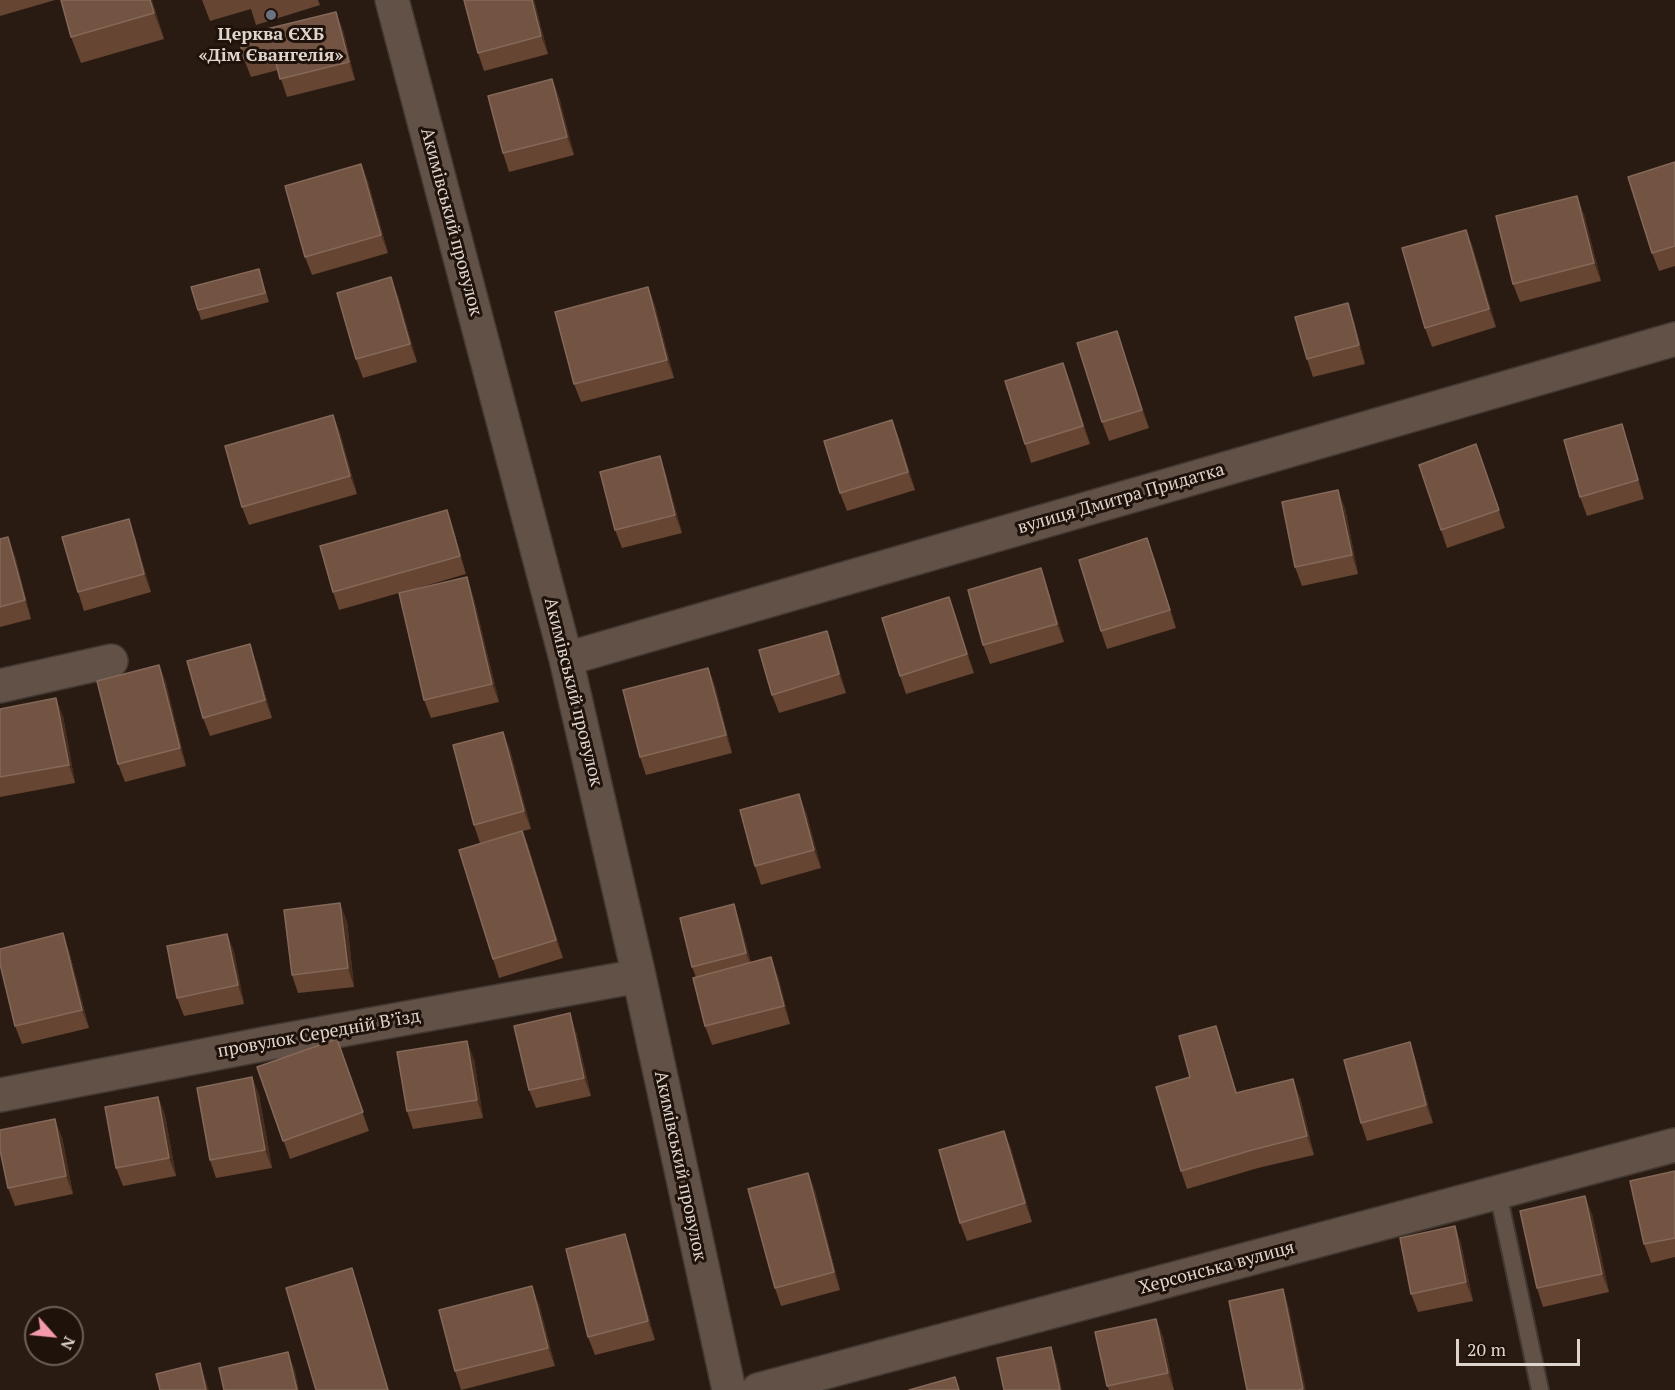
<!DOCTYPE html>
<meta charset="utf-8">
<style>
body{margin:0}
#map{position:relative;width:1675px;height:1390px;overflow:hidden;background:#291b12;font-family:"PT Serif",serif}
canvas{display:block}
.north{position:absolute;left:24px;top:1306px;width:60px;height:60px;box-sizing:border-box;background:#1f120a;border:2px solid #6c6059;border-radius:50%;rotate:117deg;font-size:16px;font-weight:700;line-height:24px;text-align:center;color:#dfd5cf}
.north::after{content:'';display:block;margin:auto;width:21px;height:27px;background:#f29aac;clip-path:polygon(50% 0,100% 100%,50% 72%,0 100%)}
.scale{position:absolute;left:1456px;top:1339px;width:124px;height:27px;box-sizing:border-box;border:3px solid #dfd5cf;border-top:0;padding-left:8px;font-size:18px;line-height:21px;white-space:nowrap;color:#dfd5cf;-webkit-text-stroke:4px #1f120a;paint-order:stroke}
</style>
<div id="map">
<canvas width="1675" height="1390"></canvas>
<div class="north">N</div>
<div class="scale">20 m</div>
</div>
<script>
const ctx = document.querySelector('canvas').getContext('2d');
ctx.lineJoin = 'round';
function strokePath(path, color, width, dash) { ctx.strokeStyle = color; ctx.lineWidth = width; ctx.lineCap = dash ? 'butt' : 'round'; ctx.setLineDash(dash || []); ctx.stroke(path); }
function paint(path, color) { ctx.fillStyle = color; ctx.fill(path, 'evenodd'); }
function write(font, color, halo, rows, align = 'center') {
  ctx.font = font + ' "PT Serif",serif'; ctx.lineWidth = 6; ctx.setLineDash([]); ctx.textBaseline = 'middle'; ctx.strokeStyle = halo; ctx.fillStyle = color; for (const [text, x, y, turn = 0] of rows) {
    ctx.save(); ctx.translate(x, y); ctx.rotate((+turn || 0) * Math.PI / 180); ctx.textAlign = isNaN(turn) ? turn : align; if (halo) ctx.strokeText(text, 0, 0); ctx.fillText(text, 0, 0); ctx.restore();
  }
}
const lane = new Path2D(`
 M1498,1193L1540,1390`);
const street = new Path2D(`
 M392,0L566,659L639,976L729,1390
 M566,659L1675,339
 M0,686L111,661
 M0,1095L269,1043L639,976
 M758,1390L1675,1145`);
const wall = new Path2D(`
 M0,0H55L0,16Z
 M61,0H152L164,39L81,63L71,37Z
 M202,0H318L320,5L256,25L251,9L210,21Z
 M464,0H534L548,54L484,71L478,53Z
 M343,30L355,80L287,97L278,70L251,77L244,59Z
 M552,79L559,97L574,155L509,172L503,153Z
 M1675,162V266L1659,271L1652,253Z
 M361,164L368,182L388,253L312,275L305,257Z
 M1584,214L1601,281L1520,302L1513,284Z
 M1466,230L1473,248L1496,327L1432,347L1425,328Z
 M262,278L269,302L201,320L198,310Z
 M648,287L655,306L674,378L581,402L574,384Z
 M398,296L417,362L363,378L356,359Z
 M1354,321L1365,364L1313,377L1307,359Z
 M1117,331L1149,428L1109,441L1102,422Z
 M1070,381L1090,444L1031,463L1025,444Z
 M333,415L340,433L357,494L249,525L242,507Z
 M899,438L915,490L847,511L840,493Z
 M1628,442L1644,499L1587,516L1580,497Z
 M1476,444L1505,528L1447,548L1441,530Z
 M660,456L666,475L682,533L622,548L615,530Z
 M1345,508L1358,574L1302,586L1295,567Z
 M447,510L453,528L466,574L401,593L473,595L499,702L431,718L424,700L399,593L339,610L333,592Z
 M135,537L151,592L84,611L78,592Z
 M0,539L15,556L31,619L0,627Z
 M1154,557L1176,628L1107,649L1101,631Z
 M1047,586L1064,642L990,664L983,645Z
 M949,597L974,673L906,694L900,676Z
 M833,649L846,693L779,713L772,695Z
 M256,662L272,718L210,736L203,718Z
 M159,665L166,683L186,766L125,782L118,764Z
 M708,668L715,686L732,753L646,775L640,757Z
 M0,709L63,716L75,783L0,797Z
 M503,732L510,750L531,829L523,831L529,849L563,958L499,978L493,959L506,836L480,843L474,825Z
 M806,812L821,868L761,885L755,866Z
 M347,921L354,987L298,993L292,975Z
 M740,923L751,963L778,976L790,1024L712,1045L705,1026L696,977L692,967Z
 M227,934L234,952L244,1004L184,1016L177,998Z
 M69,951L89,1028L22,1044L15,1026Z
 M1216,1026L1222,1044L1237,1093L1300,1097L1314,1155L1258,1168L1187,1189L1181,1171L1190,1077Z
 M576,1032L591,1096L536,1108L529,1090Z
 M337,1039L369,1131L290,1159L257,1067Z
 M1410,1042L1416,1061L1433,1123L1367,1141L1361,1123Z
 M474,1059L483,1118L413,1129L407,1111Z
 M252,1077L259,1095L272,1168L216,1178L210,1160Z
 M158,1097L165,1115L176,1176L123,1186L116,1168Z
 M1004,1131L1011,1149L1032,1222L967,1241L960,1223Z
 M62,1137L73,1194L15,1206L8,1188Z
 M1675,1171V1257L1651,1263L1644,1244Z
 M808,1173L815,1191L840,1290L781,1306L775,1288Z
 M1592,1214L1609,1292L1543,1307L1537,1288Z
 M1455,1226L1461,1244L1473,1301L1418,1312L1411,1294Z
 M625,1234L631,1252L655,1340L595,1355L588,1337Z
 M539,1304L555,1366L461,1390L455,1371Z
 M1156,1319L1163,1337L1174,1390H1109L1107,1386Z`);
const shadedWall = new Path2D(`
 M150,0H152L164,39L154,13Z
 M532,0H534L548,54L541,36Z
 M336,12L343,30L355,80L349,62Z
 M552,79L559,97L574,155L567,137Z
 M361,164L368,182L388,253L381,235Z
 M1577,196L1584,214L1601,281L1594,263Z
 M1466,230L1473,248L1496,327L1489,309Z
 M391,277L398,296L417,362L410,344Z
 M648,287L655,306L674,378L667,360Z
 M1348,303L1354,321L1365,364L1359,345Z
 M1117,331L1123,349L1149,428L1142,410Z
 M1063,363L1070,381L1090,444L1083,426Z
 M333,415L340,433L357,494L350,476Z
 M892,420L899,438L915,490L908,472Z
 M1622,424L1628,442L1644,499L1638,480Z
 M660,456L666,475L682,533L675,515Z
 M1338,490L1345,508L1358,574L1352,555Z
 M447,510L453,528L466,574L460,556Z
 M129,519L135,537L151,592L144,574Z
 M8,537L15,556L31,619L25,600Z
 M1147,538L1154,557L1176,628L1170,610Z
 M1041,568L1047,586L1064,642L1057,624Z
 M467,577L473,595L499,702L492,684Z
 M949,597L956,615L974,673L967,654Z
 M827,631L833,649L846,693L839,674Z
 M250,644L256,662L272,718L265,700Z
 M159,665L166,683L186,766L180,748Z
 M708,668L715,686L732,753L726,735Z
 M56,698L63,716L75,783L69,765Z
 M503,732L510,750L531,829L524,811Z
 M799,794L806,812L821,868L814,850Z
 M522,831L529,849L563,958L556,940Z
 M340,903L347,921L354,987L348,968Z
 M734,904L740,923L753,971L746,953Z
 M63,933L69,951L89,1028L82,1010Z
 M227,934L234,952L244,1004L238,985Z
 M771,957L778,976L790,1024L784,1006Z
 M570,1013L576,1032L591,1096L584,1078Z
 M1216,1026L1222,1044L1242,1112L1236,1093Z
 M467,1041L474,1059L483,1118L477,1100Z
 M1410,1042L1416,1061L1433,1123L1426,1105Z
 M252,1077L259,1095L272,1168L265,1150Z
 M1293,1079L1300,1097L1314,1155L1307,1136Z
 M158,1097L165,1115L176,1176L169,1158Z
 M55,1119L62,1137L73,1194L66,1176Z
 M1004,1131L1011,1149L1032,1222L1025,1203Z
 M808,1173L815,1191L840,1290L834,1272Z
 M1585,1196L1592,1214L1609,1292L1602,1274Z
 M1455,1226L1461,1244L1473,1301L1466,1282Z
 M625,1234L631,1252L655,1340L648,1321Z
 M352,1268L358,1286L389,1390H388Z
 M532,1286L539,1304L555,1366L548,1348Z
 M1283,1289L1289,1308L1306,1390H1304L1303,1389Z
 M1156,1319L1163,1337L1174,1390L1168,1373Z
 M1051,1347L1057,1365L1062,1390H1060Z
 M288,1352L295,1370L299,1390H297Z
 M200,1363L209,1390H206Z`);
const building = new Path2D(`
 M61,0H150L154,13L71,37Z
 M464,0H532L541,36L478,53Z
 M336,12L349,62L280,79L273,51L244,59L238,36Z
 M552,79L567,137L503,153L488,96Z
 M1675,162V246L1652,253L1628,177Z
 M361,164L381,235L305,257L285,186Z
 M1577,196L1594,263L1513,284L1496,216Z
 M1466,230L1489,309L1425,328L1402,248Z
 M259,269L265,293L198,310L191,287Z
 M391,277L410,344L356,359L337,293Z
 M648,287L667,360L574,384L555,312Z
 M1348,303L1359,345L1307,359L1295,317Z
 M1117,331L1142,410L1102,422L1077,343Z
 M1063,363L1083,426L1025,444L1005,381Z
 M333,415L350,476L242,507L225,446Z
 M892,420L908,472L840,493L824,441Z
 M1622,424L1638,480L1580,497L1564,440Z
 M1476,444L1499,510L1441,530L1419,465Z
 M660,456L675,515L615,530L600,472Z
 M1338,490L1352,555L1295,567L1282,502Z
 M447,510L460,556L333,592L320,546Z
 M129,519L144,574L78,592L62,537Z
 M8,537L25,600L0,607V539Z
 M1147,538L1170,610L1101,631L1079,560Z
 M1041,568L1057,624L983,645L968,590Z
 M467,577L492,684L424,700L399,593Z
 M949,597L967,654L900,676L882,618Z
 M827,631L839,674L772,695L759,650Z
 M250,644L265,700L203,718L187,661Z
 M159,665L180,748L118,764L97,681Z
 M708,668L726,735L640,757L623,690Z
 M56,698L69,765L0,777V709Z
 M503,732L524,811L474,825L453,745Z
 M799,794L814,850L755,866L740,810Z
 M522,831L556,940L493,959L459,850Z
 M340,903L348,968L292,975L284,910Z
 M734,904L746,953L692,967L680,918Z
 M63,933L82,1010L15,1026L0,964V949Z
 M227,934L238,985L177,998L167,946Z
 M771,957L784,1006L705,1026L693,978Z
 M570,1013L584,1078L529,1090L514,1026Z
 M1216,1026L1236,1093L1293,1079L1307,1136L1252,1150L1181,1171L1156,1087L1190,1077L1179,1036Z
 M337,1039L363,1112L283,1141L257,1067Z
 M467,1041L477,1100L407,1111L397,1052Z
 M1410,1042L1426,1105L1361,1123L1344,1060Z
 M252,1077L265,1150L210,1160L197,1088Z
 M158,1097L169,1158L116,1168L105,1107Z
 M55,1119L66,1176L8,1188L0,1150V1130Z
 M1004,1131L1025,1203L960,1223L939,1150Z
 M1675,1171V1238L1644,1244L1630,1181Z
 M808,1173L834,1272L775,1288L748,1189Z
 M1585,1196L1602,1274L1537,1288L1520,1211Z
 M1455,1226L1466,1282L1411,1294L1400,1238Z
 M625,1234L648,1321L588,1337L566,1249Z
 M352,1268L388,1390H316L286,1288Z
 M532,1286L548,1348L455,1371L439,1310Z
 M1283,1289L1303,1389L1298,1390H1247L1229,1301Z
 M1156,1319L1168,1373L1107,1386L1095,1332Z
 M1051,1347L1060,1390H1004L997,1358Z
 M288,1352L297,1390H224L219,1368Z
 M200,1363L206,1390H160L156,1374Z
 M955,1377L959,1390H909Z`);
const markers = [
 [271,15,6,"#6b7280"]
];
const poiNames = [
 ["Церква ЄХБ",271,35],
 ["«Дім Євангелія»",271,56]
];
const streetNames = [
 ["Акимівський провулок",451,222,75],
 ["вулиця Дмитра Придатка",1121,499,-16],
 ["Акимівський провулок",573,692,76],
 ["провулок Середній Вʼїзд",319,1034,-10],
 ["Акимівський провулок",680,1166,78],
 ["Херсонська вулиця",1217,1268,-15]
];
strokePath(lane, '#423832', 20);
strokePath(street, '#423832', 36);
strokePath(lane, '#615147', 16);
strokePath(street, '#615147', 33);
paint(wall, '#664532');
paint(shadedWall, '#482e1e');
paint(building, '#735443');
strokePath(building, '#846859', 1.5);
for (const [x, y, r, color] of markers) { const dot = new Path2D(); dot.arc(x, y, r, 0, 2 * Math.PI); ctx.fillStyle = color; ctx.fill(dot); strokePath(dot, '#1f120a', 2); }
write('bold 18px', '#dfd5cf', '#1f120a', poiNames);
write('18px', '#dfd5cf', '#1f120a', streetNames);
</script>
